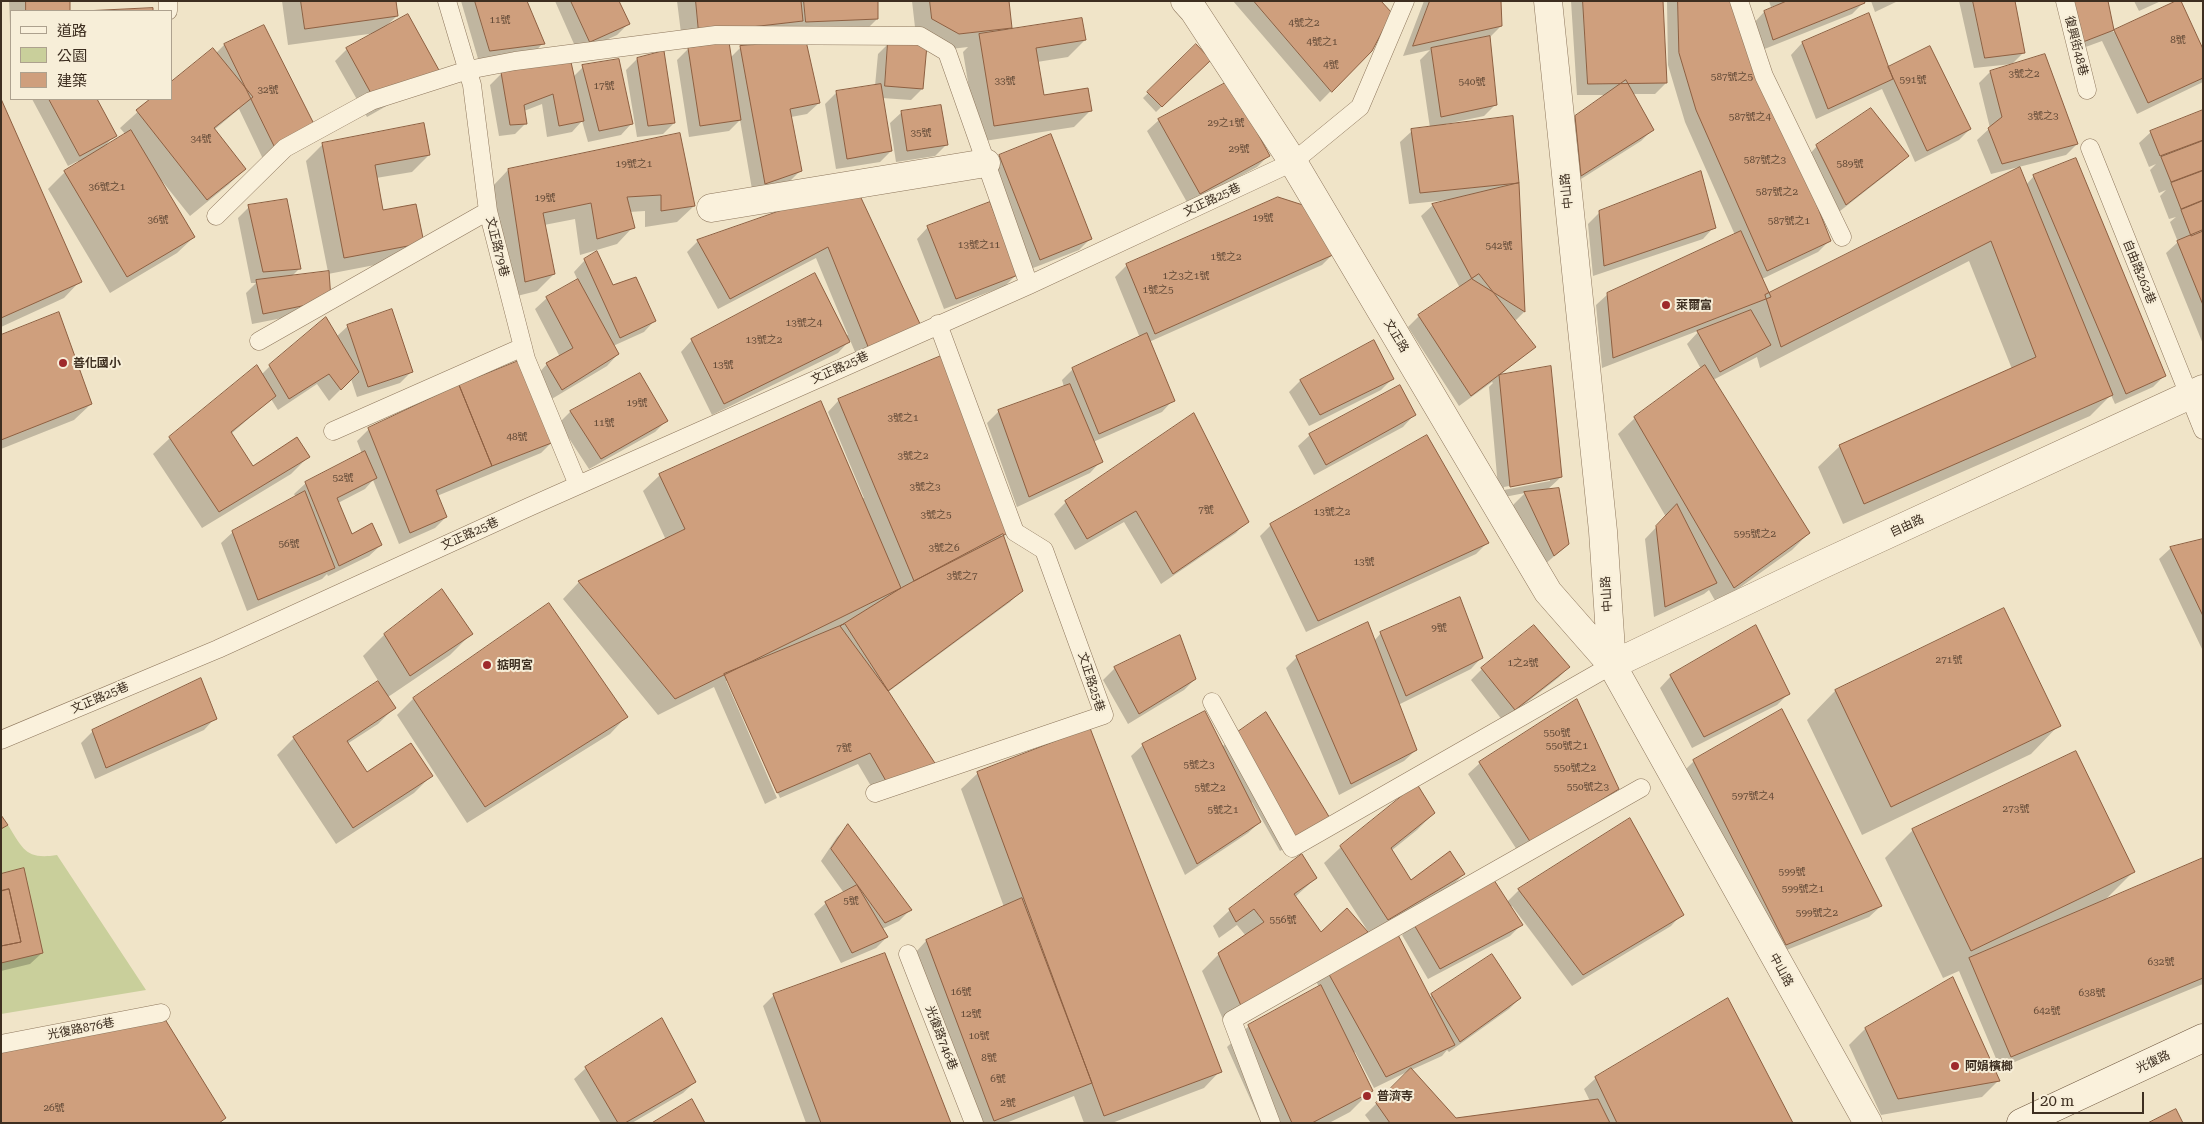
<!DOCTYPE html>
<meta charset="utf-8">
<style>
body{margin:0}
#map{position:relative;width:2204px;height:1124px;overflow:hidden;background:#f0e4c8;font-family:"Roboto Serif","Noto Sans TC",serif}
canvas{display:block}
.frame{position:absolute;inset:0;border:2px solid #3d2e20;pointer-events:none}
.legend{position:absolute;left:10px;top:10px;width:162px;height:90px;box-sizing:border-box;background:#f7eed8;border:1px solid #ada18e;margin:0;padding:6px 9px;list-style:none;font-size:15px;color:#3d2e20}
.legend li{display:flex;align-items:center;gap:10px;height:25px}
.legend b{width:25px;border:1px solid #ada18e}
.scale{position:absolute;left:2032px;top:1092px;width:112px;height:22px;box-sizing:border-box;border:2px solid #3d2e20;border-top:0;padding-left:6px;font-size:15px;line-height:18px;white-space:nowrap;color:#3d2e20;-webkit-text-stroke:4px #f7eed8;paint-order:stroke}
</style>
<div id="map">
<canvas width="2204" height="1124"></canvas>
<div class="frame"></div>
<ul class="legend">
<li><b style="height:6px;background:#faf1dc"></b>道路</li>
<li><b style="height:14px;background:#c9cf9b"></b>公園</li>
<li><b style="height:14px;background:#cf9f7d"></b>建築</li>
</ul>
<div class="scale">20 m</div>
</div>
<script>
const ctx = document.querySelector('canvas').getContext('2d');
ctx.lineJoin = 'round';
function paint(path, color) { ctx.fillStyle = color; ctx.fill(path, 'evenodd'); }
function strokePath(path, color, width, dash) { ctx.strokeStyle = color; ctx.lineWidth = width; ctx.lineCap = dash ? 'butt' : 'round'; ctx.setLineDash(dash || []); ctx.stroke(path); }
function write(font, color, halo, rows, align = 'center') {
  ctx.font = font + ' "Roboto Serif","Noto Sans TC",serif'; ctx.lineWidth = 4; ctx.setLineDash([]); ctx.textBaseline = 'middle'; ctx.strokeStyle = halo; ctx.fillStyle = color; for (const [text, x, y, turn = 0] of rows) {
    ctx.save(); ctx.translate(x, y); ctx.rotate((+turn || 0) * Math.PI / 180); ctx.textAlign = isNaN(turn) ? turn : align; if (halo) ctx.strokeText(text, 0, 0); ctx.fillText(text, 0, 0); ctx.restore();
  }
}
const green = new Path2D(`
 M8,825C23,849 26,860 57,855L146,990L1,1014V829Z`);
const shadow = new Path2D(`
 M9,1H68L69,11H11V49Z
 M282,1H395L397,16L385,27L427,83L367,117L335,61L347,49L376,33L288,45Z
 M461,1H525L543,43L532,55L479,62Z
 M555,1H618L628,24L617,35L578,53Z
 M677,1H876L877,19L866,30L728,44L730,58L741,47L819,103L807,114L791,117L800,171L789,182L753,195L740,120L729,131L689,137L677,60L689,48L683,49Z
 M912,1H1007L1010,27L1007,31L1085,40L1068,57L1037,62L1043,97L1090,111L1074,127L978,142L963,52L968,47L942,50L916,36Z
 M1233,1H1379L1371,50L1320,102Z
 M1424,1H1499L1501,26L1489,38L1495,105L1484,116L1446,124V126L1512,117L1524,312L1514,322L1534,347L1499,376L1561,477L1547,490L1568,544L1543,566L1513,505L1525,493L1499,498L1489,387L1493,383L1492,382L1459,406L1408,327L1419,316L1460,288L1421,216L1433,205L1448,201V200L1409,204L1400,142L1412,131L1430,128L1420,60L1430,50L1403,56ZM1550,478V481L1504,490V487Z
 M1571,1H1662L1666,83L1655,94H1632L1652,130L1641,141L1570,186L1564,128L1576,117L1608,95H1577Z
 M1667,1H1734L1830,240L1818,252L1762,279L1769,294L2026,185L2034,176L2165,375L2153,387L2115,404L2111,395L2090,416L1843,524L1818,467L1840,446L2012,369L1969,261L1760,368L1757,357L1713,380L1809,533L1792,550L1717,604L1709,590L1704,594L1654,617L1645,539L1666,517L1618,434L1635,418L1701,369L1687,344L1700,330L1602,368L1596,305L1608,294L1735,235L1685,122L1668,65Z
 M1769,1H1863V3L1852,14L1762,50L1753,24L1764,12L1778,7L1777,5L1771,7Z
 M1871,1H1898L1875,12Z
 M1959,1H2013L2024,52L2012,64L1974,68Z
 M2106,1L2113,32L2179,1L2203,52V82L2137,114L2102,41L2072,52Z
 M2134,1H2161L2139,11Z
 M1868,15L1888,69L1970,129L1959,140L1915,162L1882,89L1816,119L1791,55L1802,43Z
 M263,27L314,126L263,159L239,109L214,130L245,169L228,185L190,216L162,181L161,182L194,237L177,253L110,293L48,189L65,172L79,163L78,161L68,166L32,99H96L115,135L104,147L126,135L120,128L152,99H171L224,45Z
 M889,43L922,89L911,100L882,98L891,151L880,162L836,169L825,104L837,92L875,86L878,54Z
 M1196,46L1209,60L1156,112L1143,98Z
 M637,59L674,123L663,134L637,137L626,70Z
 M583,67L632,123L621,135L588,142L582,121L572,132L547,137L542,104L524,111L526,123L515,134L499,136L490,85L502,73L573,77Z
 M1990,72L2077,144L2066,155L1991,174L1977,140L1990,128L1979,83Z
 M1,103L80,281L64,298L1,327Z
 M902,112L946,145L935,156L896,162L890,123Z
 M2203,112V344L2166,253L2178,242L2170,222L2176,217L2169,219L2160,196L2166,190L2159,193L2150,170L2156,164L2149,167L2139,143L2151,132Z
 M1159,120L1268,156L1257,167L1188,204L1147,131Z
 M679,134L694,206L677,222L645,227V211L629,212L633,227L617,244L580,255L575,219L544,225L554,274L537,291L509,298L492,187L508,170Z
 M1050,136L1090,239L1079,250L1028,270L988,167L999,156Z
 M323,144L429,155L412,172L376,178L382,212L423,242L406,259L328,274L318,311L252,324L246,293L256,283H251L238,218L249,207L299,269L291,277L328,272L306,161Z
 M1817,146L1907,156L1896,167L1835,215L1806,158Z
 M854,186L908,337L858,359L850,340L838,353L712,415L681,352L692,340L848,335L816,258L718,309L687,252L698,241Z
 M1600,212L1714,227L1703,239L1593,276L1588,224Z
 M928,227L1016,275L1005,286L944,309L917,239Z
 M1333,254L1322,265L1149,342L1173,400L1162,412L1093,442L1101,461L1090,473L1017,507L987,423L999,411L1064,387L1062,380L1073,369L1140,338L1115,277L1127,265Z
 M585,260L612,287L655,320L644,332L613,346L618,354L607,366L550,400L536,376L547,364L560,357L535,309L547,298L578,281L574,272Z
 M348,326L411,372L400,383L357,397L351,379L329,401L317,384L278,410L271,399L231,434L253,467L308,457L291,474L202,528L153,454L170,438L261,375L270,366L336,337Z
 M1,337L91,404L74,420L1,449Z
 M1373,342L1392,379L1381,390L1309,426L1289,392L1300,381Z
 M839,400L1002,536L1022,590L1010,602L888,692L938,771L878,798L858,764L780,798L728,681H726L777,798L765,804L714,687L658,715L563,599L579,582L666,540L643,491L660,475L864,498L828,412ZM901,586L902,590L893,594Z
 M570,412L666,421L655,432L589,469L559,423Z
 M1193,415L1247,521L1236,533L1161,584L1124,522L1075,550L1054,514L1066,502Z
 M1414,415L1403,427L1314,475L1298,446L1310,435Z
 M369,429L552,442L541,453L437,496L446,517L435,528L399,544L373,480L365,489L338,503L351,535L381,545L369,556L328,576L327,574L322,579L247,611L221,543L233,532L296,497L294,494L306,483L362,454L357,441Z
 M1271,525L1488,542L1476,554L1306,632L1260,536Z
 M2203,540V651L2159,559L2171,548Z
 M442,591L471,634L450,655L388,697L394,708L378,724L347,744L367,774L431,776L414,793L336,844L277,755L294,738L379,682L363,656L384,635Z
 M2004,610L2059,725L2031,754L1862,835L1807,720L1835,691Z
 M1381,633L1482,657L1471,669L1398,705L1416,750L1404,761L1339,795L1286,668L1297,657L1374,641Z
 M1179,636L1195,679L1184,690L1128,724L1103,680L1115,668Z
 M1569,667L1558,678L1503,721L1471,680L1482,669Z
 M1671,676L1788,694L1777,705L1692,748L1660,688Z
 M413,699L626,717L610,734L467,823L397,715Z
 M1782,711L1881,906L1869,917L1774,955L1682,773L1694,761Z
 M215,718L204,730L95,779L81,743L93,731Z
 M1233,736L1318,831L1280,851L1252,802L1251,803L1260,822L1248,833L1185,875L1131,756L1143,745L1222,747Z
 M1480,763L1618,789L1606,800L1519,853L1468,774Z
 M978,773L1220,1071L1204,1088L1112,1123H1084L1074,1096L1006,1123H980L915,953L926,941L1004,907L961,789Z
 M1434,813L1417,830L1391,851L1410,881L1464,874L1447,891L1371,936L1324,863L1341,847Z
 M848,826L910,910L899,921L882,929L887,937L876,948L841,963L814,914L826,903L844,893L821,861L837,837Z
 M1913,830L2133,872L2104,901L2203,859V984L2000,1068L1959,971L1943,978L1885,858Z
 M1,875L42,953L30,964L1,971Z
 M1316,878L1295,897L1321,934L1366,932L1349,949L1225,1024L1202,971L1219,954L1246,936L1237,925L1219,938L1213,926L1230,910Z
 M1519,890L1682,914L1671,926L1572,986L1512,906L1510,907L1521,925L1510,936L1428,979L1402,935L1413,924L1507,902Z
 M1327,970L1429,998L1432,995L1520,998L1509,1009L1449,1052L1447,1050L1442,1056L1411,1070L1455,1119L1590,1101L1584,1089L1596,1078L1792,1123H1371L1365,1115L1409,1071L1374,1088L1355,1052L1353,1053L1371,1091L1350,1112L1329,1123H1261L1227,1047L1249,1026L1319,987L1316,981Z
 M774,995L950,1123H806L763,1006Z
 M1865,1029L1998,1081L1982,1097L1881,1115L1849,1045Z
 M586,1068L695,1082L683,1093L632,1123H601L574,1079Z`);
const building = new Path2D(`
 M26,1H70V11H26Z
 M301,1H396L398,16L305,29Z
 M475,1H527L545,44L490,51Z
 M571,1H619L630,24L590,42Z
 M696,1H801L803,21L699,33Z
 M804,1H878V19L806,22Z
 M930,1H1009L1012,28L959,34L932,19Z
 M1254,1H1381L1392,13L1372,51L1332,92Z
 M1430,1H1501L1502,26L1413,46Z
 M1583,1H1663L1667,83L1588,84Z
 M1678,1H1736L1831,241L1767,271L1696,110L1679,53Z
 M1787,1H1864L1865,3L1773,40L1764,11Z
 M1973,1H2015L2025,53L1985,58Z
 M2074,1H2108L2114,30L2083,42Z
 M2176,1H2181L2203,49V78L2148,103L2114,30Z
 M153,8V11H84Z
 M1869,13L1893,79L1828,109L1802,42Z
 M408,14L440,72L378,106L346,48Z
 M1082,18L1086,40L1036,48L1044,95L1088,88L1092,111L994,126L979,34Z
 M264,25L315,126L275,148L224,44Z
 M1490,36L1497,105L1441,117L1431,48Z
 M806,41L820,103L790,109L802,171L765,184L740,46Z
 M729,42L741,120L700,126L688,48Z
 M888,42L927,45L923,89L885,86Z
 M1196,44L1211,60L1162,107L1147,92Z
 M1930,46L1971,129L1927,151L1888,67Z
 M213,48L253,97L214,128L246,169L207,200L136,110L150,99H171V82Z
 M664,51L675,123L648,126L637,58Z
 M2045,54L2078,144L2002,164L1988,128L2002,117L1990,71Z
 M619,59L633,124L599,131L582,65Z
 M571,62L584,121L559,126L553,94L524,105L527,124L510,125L501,72Z
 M1626,80L1654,130L1581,176L1575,116Z
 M1229,81L1270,156L1200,194L1158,119Z
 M881,84L892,151L847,159L836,91Z
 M49,99H97L117,136L80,156Z
 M2,101L82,282L1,318V102Z
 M941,105L948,145L907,151L901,111Z
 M1871,108L1909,156L1846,205L1816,145Z
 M2203,110V140L2160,156L2150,131Z
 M1513,116L1519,183L1420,193L1411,129Z
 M424,123L430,155L375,165L383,210L416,204L424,243L344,258L322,143Z
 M131,130L195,237L127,277L64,171Z
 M680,133L695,206L661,211V195L627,197L635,228L597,239L591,203L543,213L555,274L525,282L508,169Z
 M1051,134L1092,239L1040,260L999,155Z
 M2203,141V170L2171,182L2161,157Z
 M2076,158L2166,376L2126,394L2033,175Z
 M2020,167L2113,395L1864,504L1839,445L2036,357L1991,241L1781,347L1765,295Z
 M1701,171L1716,228L1604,266L1599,211Z
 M2203,171V200L2181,209L2171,183Z
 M1519,183L1525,312L1472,279L1432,204Z
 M855,185L921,326L869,349L828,247L730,299L697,240Z
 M1278,197L1306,206L1335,254L1155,334L1126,264Z
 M287,199L301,269L263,272L248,205Z
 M2203,201V231L2191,236L2181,210Z
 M990,202L1018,275L956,299L927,226Z
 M2203,230V305L2177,241Z
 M1741,231L1771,297L1613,358L1607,293Z
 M597,251L613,285L636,277L656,321L620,338L584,259Z
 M329,271L331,300L263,314L256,280Z
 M815,273L850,342L724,404L691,339Z
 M1479,274L1536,347L1471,396L1418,315Z
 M578,279L619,354L562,390L546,363L573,348L546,297Z
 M392,309L413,372L368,387L347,325Z
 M1751,310L1771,345L1720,372L1697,331Z
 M59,312L92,404L1,440V335Z
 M326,317L359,372L341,390L329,374L289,399L269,365Z
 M1147,333L1175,401L1099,434L1072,368Z
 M1374,340L1394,379L1320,415L1300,380Z
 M941,356L1008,533L914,581L838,399Z
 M521,360L554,442L492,466L459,385Z
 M257,365L276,396L231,432L253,466L297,437L310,457L219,512L169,437Z
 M1705,365L1810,533L1734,588L1634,417Z
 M1551,366L1562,477L1510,487L1499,375Z
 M640,373L668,421L601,459L570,411Z
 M1070,384L1103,462L1029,497L998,410Z
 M459,385L492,466L436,490L447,517L410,533L368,428Z
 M1400,385L1416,415L1326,465L1309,434Z
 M821,401L901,588L675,699L578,581L685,529L659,474Z
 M1194,413L1249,522L1173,574L1136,511L1087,539L1065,501Z
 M1427,435L1489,543L1318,621L1270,524Z
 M365,451L377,478L337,498L352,534L372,523L382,545L339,566L305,482Z
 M1559,488L1569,544L1554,556L1524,492Z
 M305,491L335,568L258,600L232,531Z
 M1677,504L1717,583L1665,607L1656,526Z
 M1003,534L1023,591L888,691L840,626L901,588Z
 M2203,539V616L2170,547Z
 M442,589L473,634L410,676L384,634Z
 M1460,597L1483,658L1406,696L1380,632Z
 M549,603L628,717L485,807L413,698Z
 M2004,608L2061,726L1891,807L1835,690Z
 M1368,622L1417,750L1351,784L1296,656Z
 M845,624L940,771L890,788L870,753L777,793L724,674Z
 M1534,625L1570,667L1515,710L1481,668Z
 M1756,625L1790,694L1704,737L1670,675Z
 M1180,635L1196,679L1139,714L1114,667Z
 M201,678L217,719L106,768L92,730Z
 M378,681L396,708L347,741L367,772L411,743L433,776L353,828L293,737Z
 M1577,699L1619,789L1531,843L1479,762Z
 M1782,709L1882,906L1786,945L1693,760Z
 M1205,711L1261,822L1197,864L1142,744Z
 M1266,712L1331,820L1292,841L1232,736Z
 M1090,728L1222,1072L1104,1116L977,772Z
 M2076,751L2135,872L1971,951L1912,829Z
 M1417,784L1435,813L1391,848L1411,880L1450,851L1465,874L1388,920L1340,846Z
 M1,815L8,825L1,829Z
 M1630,818L1684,915L1583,975L1518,889Z
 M848,824L912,910L885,923L831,849Z
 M1302,854L1317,878L1294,894L1321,932L1347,908L1368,932L1242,1008L1218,953L1264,922L1254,909L1236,922L1229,909Z
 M2203,858V978L2011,1057L1969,958Z
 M24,868L43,953L1,963V946L21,942L9,889L1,891V874Z
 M1492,877L1523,925L1440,969L1413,923Z
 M857,885L888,937L852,953L825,902Z
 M9,889L21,942L1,946V891Z
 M1022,898L1092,1083L994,1121L926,940Z
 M1396,931L1455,1045L1386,1077L1326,969Z
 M885,953L951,1123H821L773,994Z
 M1492,954L1521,998L1460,1042L1431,994Z
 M1953,977L2000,1081L1898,1099L1865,1028Z
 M1321,985L1373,1091L1312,1123H1292L1248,1025Z
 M1728,998L1793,1123H1617L1595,1077Z
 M163,1016L226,1118L219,1123H1V1052Z
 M662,1018L696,1082L625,1123H618L585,1067Z
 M1411,1068L1456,1118L1598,1099L1610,1123H1390L1376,1103Z
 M692,1099L705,1123H652Z
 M2176,1109L2183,1123H2148Z`);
const service = new Path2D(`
 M168,1V11
 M447,1L472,85L488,211L526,359L578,485
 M1739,1L1764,76L1842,237
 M2065,1L2087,90
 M2090,148L2203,430
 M216,216L285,148L371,101L468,70L515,61L716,35L920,36L947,52L1029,285
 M259,341L488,211
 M333,431L523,347
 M1212,702L1292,848L1612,665
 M1,740L218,649L529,507L1029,285L1293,162L1360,107L1405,1
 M875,793L1104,715L1044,550L1015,532L938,324
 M908,954L974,1123
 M1,1044L161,1013
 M1271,1123L1232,1020L1641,788`);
const minor = new Path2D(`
 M1185,1L1194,11L1293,162L1548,592L1612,665L1821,565L2203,389
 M1548,1L1603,531L1612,665L1868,1123
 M711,208L986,163`);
const secondary = new Path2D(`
 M2021,1123L2203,1038`);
const markers = [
 [1666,305,5,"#9e2a2b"],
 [63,363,5,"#9e2a2b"],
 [487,665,5,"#9e2a2b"],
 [1955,1066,5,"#9e2a2b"],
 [1367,1096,5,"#9e2a2b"]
];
const numberNames = [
 ["11號",500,20],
 ["4號之2",1304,23],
 ["8號",2178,40],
 ["4號之1",1322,42],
 ["4號",1331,65],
 ["3號之2",2024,74],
 ["587號之5",1732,77],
 ["591號",1913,80],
 ["33號",1005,81],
 ["540號",1472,82],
 ["17號",604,86],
 ["32號",268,90],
 ["3號之3",2043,116],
 ["587號之4",1750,117],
 ["29之1號",1226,123],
 ["35號",921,133],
 ["34號",201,139],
 ["29號",1239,149],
 ["587號之3",1765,160],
 ["19號之1",634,164],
 ["589號",1850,164],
 ["36號之1",107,187],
 ["587號之2",1777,192],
 ["19號",545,198],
 ["19號",1263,218],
 ["36號",158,220],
 ["587號之1",1789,221],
 ["13號之11",979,245],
 ["542號",1499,246],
 ["1號之2",1226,257],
 ["1之3之1號",1186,276],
 ["1號之5",1158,290],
 ["13號之4",804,323],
 ["13號之2",764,340],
 ["13號",723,365],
 ["19號",637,403],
 ["3號之1",903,418],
 ["11號",604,423],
 ["48號",517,437],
 ["3號之2",913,456],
 ["52號",343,478],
 ["3號之3",925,487],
 ["7號",1206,510],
 ["13號之2",1332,512],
 ["3號之5",936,515],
 ["595號之2",1755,534],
 ["56號",289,544],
 ["3號之6",944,548],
 ["13號",1364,562],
 ["3號之7",962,576],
 ["9號",1439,628],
 ["271號",1949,660],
 ["1之2號",1523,663],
 ["550號",1557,733],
 ["550號之1",1567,746],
 ["7號",844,748],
 ["5號之3",1199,765],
 ["550號之2",1575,768],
 ["550號之3",1588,787],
 ["5號之2",1210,788],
 ["597號之4",1753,796],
 ["273號",2016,809],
 ["5號之1",1223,810],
 ["599號",1792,872],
 ["599號之1",1803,889],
 ["5號",851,901],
 ["599號之2",1817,913],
 ["556號",1283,920],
 ["632號",2161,962],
 ["16號",961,992],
 ["638號",2092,993],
 ["642號",2047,1011],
 ["12號",971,1014],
 ["10號",979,1036],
 ["8號",989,1058],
 ["6號",998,1079],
 ["2號",1008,1103],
 ["26號",54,1108]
];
const streetNames = [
 ["復興街48巷",2076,46,76],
 ["中山路",1567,191,-96],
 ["文正路25巷",1212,200,-25],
 ["文正路79巷",497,247,76],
 ["自由路262巷",2139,272,68],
 ["文正路",1396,336,59],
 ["文正路25巷",840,368,-24],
 ["自由路",1907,526,-25],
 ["文正路25巷",470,534,-24],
 ["中山路",1607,594,-94],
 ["文正路25巷",1091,682,72],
 ["文正路25巷",100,698,-23],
 ["中山路",1781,970,61],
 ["光復路876巷",81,1029,-11],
 ["光復路746巷",941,1038,69],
 ["光復路",2153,1062,-25]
];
const poiNames = [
 ["萊爾富",1676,305],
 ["善化國小",73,363],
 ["掂明宮",497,665],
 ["阿娟檳榔",1965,1066],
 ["普濟寺",1377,1096]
];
paint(green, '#c9cf9b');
paint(shadow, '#0003');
paint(building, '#cf9f7d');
strokePath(building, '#8d5f41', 1);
strokePath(service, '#8d765c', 19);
strokePath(minor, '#8d765c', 29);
strokePath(secondary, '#6f573f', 29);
strokePath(service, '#faf1dc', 18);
strokePath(minor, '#faf1dc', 28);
strokePath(secondary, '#faf1dc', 28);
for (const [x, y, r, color] of markers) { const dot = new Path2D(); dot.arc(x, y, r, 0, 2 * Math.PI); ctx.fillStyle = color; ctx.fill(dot); strokePath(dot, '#f7eed8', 2); }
write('10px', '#624a37', null, numberNames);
write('12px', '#3d2e20', '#f7eed8', streetNames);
write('bold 12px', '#3d2e20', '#f7eed8', poiNames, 'left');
</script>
